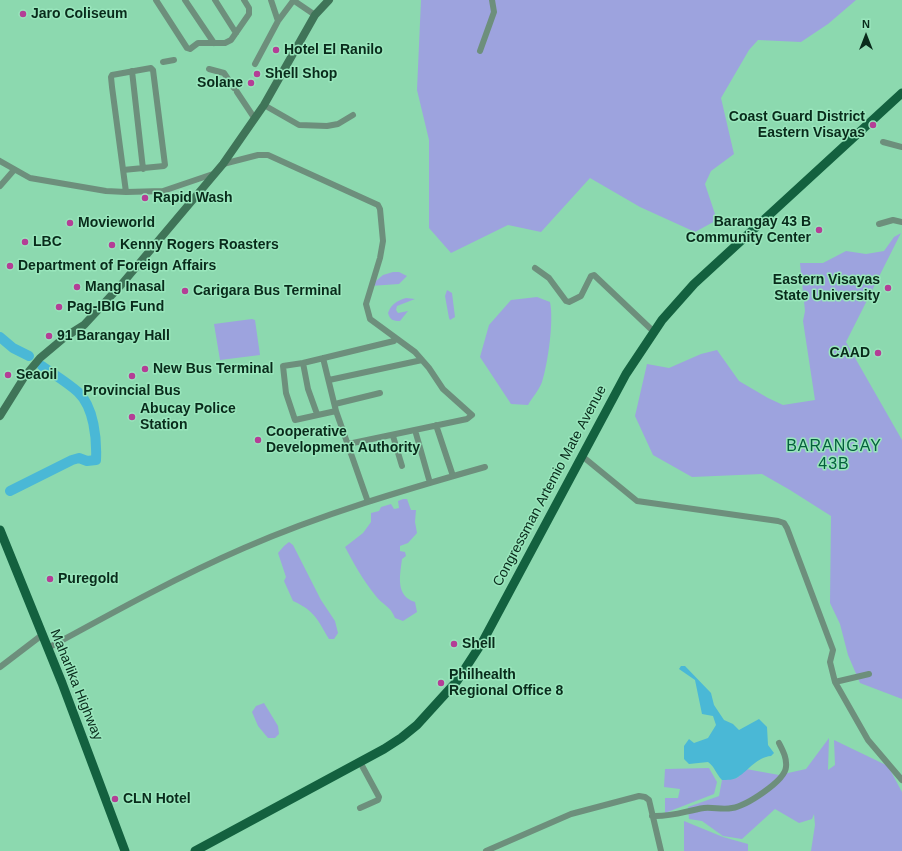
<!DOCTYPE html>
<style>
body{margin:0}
#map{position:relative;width:902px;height:851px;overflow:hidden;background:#8cd9af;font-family:Arial,sans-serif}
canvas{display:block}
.north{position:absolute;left:846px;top:16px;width:40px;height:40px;-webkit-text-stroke:3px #99e6bc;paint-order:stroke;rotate:0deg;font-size:11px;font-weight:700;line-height:16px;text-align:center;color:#092b1b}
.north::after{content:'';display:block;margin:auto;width:14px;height:18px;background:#092b1b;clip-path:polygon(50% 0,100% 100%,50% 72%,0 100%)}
</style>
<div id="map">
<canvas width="902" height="851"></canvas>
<div class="north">N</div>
</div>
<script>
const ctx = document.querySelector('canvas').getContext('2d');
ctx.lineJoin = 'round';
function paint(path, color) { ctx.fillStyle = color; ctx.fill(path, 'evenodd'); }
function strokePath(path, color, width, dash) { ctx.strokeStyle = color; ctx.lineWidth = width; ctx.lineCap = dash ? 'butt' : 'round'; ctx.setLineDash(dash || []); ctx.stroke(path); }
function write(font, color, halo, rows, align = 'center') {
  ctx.font = font + ' Arial,sans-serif'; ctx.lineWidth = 3; ctx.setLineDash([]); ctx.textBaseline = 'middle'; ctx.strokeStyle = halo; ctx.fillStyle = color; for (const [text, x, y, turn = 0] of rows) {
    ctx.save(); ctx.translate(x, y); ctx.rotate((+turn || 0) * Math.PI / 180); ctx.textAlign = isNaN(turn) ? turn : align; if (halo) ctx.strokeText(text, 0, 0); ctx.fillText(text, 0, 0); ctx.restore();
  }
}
const green = new Path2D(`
 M421,0H856L828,24L801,42L758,40L749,50L721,98L734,154L711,171L705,184L717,220L695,232L640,207L590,178L541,232L508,225L451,253L429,228V140L417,90Z
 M901,233L846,342L902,440V699L860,683L848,655L840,624L830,603L831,516L790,490L762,474L692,477L653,455L635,416L647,364L669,368L701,354L717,350L739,381L768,398L783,405L815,400L803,321L805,311L800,263H823L846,251L866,254L884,251L894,237Z
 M393,272H399L407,276L399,284L370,286L383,275Z
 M447,290L452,293L455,317L450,320L449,318L445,296Z
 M537,297L550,302C554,321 548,363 542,382C539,390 532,398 528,405L511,404L480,357L489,325L511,300Z
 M406,298L415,299L397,306L396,310L398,313L408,311L400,321C393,321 390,320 388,313C392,303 397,301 406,298Z
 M252,319L255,320L260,355L220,360L214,324Z
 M403,499H407L411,510H416L415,522L417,533L408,543L400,546V551L405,552L406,556L402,559C400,575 395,596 415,602L417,612L403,621L395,618C390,605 382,605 375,595C363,580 354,564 345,547L363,533L371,522V513L379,511L381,507L391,504L394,509L399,508L398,501Z
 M289,542L293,545L321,600L335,621L338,633L334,639H329C317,619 315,611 293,601L284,581L286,577L278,553L284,546Z
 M264,703L278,726L279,734L275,738H268L258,726L252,712L256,706Z
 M829,738L828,770L835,765L834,740L888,766L902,792V851H811L815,825L814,814L812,819L799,823L775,809L742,839L723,836L702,821L689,819L688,807L719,796L722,780L737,778L746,769L779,775L806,769Z
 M709,768L717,782L714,794L665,813V798H678L680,789L664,787L665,769Z
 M684,821L723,837L748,844V851H684Z`);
const water = new Path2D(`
 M681,666H685L711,693L714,705L724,720L733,724L739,730L759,719L767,727L768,745L774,753L771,756C757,757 749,770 738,777C734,780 727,780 722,780C716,774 715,767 708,762L689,764L684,759V746L689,739L694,743L708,738L716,725L713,716L702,714L695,680L679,669Z`);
const river = new Path2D(`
 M0,337L13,348L29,356
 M10,491L72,460L79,458L87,461L96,460C97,439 94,407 78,392C67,382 53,374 42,366`);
const street = new Path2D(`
 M156,0L187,48L190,49L198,43H225L231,40L249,14V8L244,0
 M185,0L214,43
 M215,0L236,33
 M271,0L278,21
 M293,0L315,15
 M480,51L494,12L492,0
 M163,62L174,60
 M255,64L278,21L293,1
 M209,69L224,73L234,88
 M132,71L143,169
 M237,92L255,119
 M264,105L299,125L327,126L338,124L353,115
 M883,142L902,147
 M0,161L30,178L106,191L126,192L163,191L213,174
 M223,164L258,155H268L378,205L380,209L383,241L380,258L366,304L370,319L415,352L429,368L443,389L472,415L467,419L348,444
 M123,170L164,166L165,165L153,70L151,68L112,75L111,77L112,87L126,192
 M0,186L14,170
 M879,224L893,220L902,222
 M535,268L549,278L566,301L569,302L581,296L591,276L594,275L653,331
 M323,358L336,411L368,502
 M303,363L308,389L317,414
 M329,380L422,360
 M335,404L380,393
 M336,411L295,420L286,393L283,366L303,363L394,341L395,338
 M436,425L453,476
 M415,430L430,483
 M393,436L402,466
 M582,456L637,501L778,521L784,523L787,528L833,650L830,662L835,682L868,740L902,780
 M48,648C112,613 177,577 244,548C322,514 404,490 485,467
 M0,667L42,635
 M835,682L869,674
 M360,808L378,800L379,797L360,762
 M652,816C673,817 685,811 704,808C713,807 723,810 732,808C746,806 785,781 786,767C787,758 783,751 779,743
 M486,851L571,814L639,796L645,797L649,800L661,851`);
const secondary = new Path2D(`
 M0,416L25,376L40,358L65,337L84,325L121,285L223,164L264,105L315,15L329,0`);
const primary = new Path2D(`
 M0,530L62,683L125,851
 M195,851L384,749L401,738L417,725L457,681L483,641L626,374L662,320L694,284L902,93`);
const markers = [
 [23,14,4,"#b43e96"],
 [276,50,4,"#b43e96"],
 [257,74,4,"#b43e96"],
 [251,83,4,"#b43e96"],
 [873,125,4,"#b43e96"],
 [145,198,4,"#b43e96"],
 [70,223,4,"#b43e96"],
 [819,230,4,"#b43e96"],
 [25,242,4,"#b43e96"],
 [112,245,4,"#b43e96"],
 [10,266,4,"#b43e96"],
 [77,287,4,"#b43e96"],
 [888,288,4,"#b43e96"],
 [185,291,4,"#b43e96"],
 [59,307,4,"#b43e96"],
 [49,336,4,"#b43e96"],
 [878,353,4,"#b43e96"],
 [145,369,4,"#b43e96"],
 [8,375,4,"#b43e96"],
 [132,376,4,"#b43e96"],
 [132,417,4,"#b43e96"],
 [258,440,4,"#b43e96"],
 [50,579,4,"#b43e96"],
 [454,644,4,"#b43e96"],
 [441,683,4,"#b43e96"],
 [115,799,4,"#b43e96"]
];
const poiNames = [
 ["Jaro Coliseum",31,14],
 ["Hotel El Ranilo",284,50],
 ["Shell Shop",265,74],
 ["Solane",243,83,"right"],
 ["Coast Guard District",865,117,"right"],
 ["Eastern Visayas",865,133,"right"],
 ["Rapid Wash",153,198],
 ["Barangay 43 B",811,222,"right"],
 ["Community Center",811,238,"right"],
 ["Movieworld",78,223],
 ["LBC",33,242],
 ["Kenny Rogers Roasters",120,245],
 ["Department of Foreign Affairs",18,266],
 ["Eastern Visayas",880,280,"right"],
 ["State University",880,296,"right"],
 ["Mang Inasal",85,287],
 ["Carigara Bus Terminal",193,291],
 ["Pag-IBIG Fund",67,307],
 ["91 Barangay Hall",57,336],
 ["CAAD",870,353,"right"],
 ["New Bus Terminal",153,369],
 ["Seaoil",16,375],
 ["Provincial Bus",132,391,"center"],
 ["Abucay Police",140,409],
 ["Station",140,425],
 ["Cooperative",266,432],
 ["Development Authority",266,448],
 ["Puregold",58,579],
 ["Shell",462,644],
 ["Philhealth",449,675],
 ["Regional Office 8",449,691],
 ["CLN Hotel",123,799]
];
const streetNames = [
 ["Congressman Artemio Mate Avenue",550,486,-62],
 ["Maharlika Highway",76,685,68]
];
const quarterNames = [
 ["BARANGAY",834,447],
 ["43B",834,465]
];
paint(green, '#9da3de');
paint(water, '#4ab8d6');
strokePath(river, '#4ab8d6', 10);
strokePath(street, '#6d8f7c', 6);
strokePath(secondary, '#3f7458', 8);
strokePath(primary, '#13613f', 9);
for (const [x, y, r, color] of markers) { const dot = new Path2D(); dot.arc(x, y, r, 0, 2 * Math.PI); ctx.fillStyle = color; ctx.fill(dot); strokePath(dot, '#99e6bc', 1.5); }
write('bold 14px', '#092b1b', '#99e6bc', poiNames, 'left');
write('14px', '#092b1b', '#99e6bc', streetNames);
ctx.letterSpacing = '1px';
write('16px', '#05613d', '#99e6bc', quarterNames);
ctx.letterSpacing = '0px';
</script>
